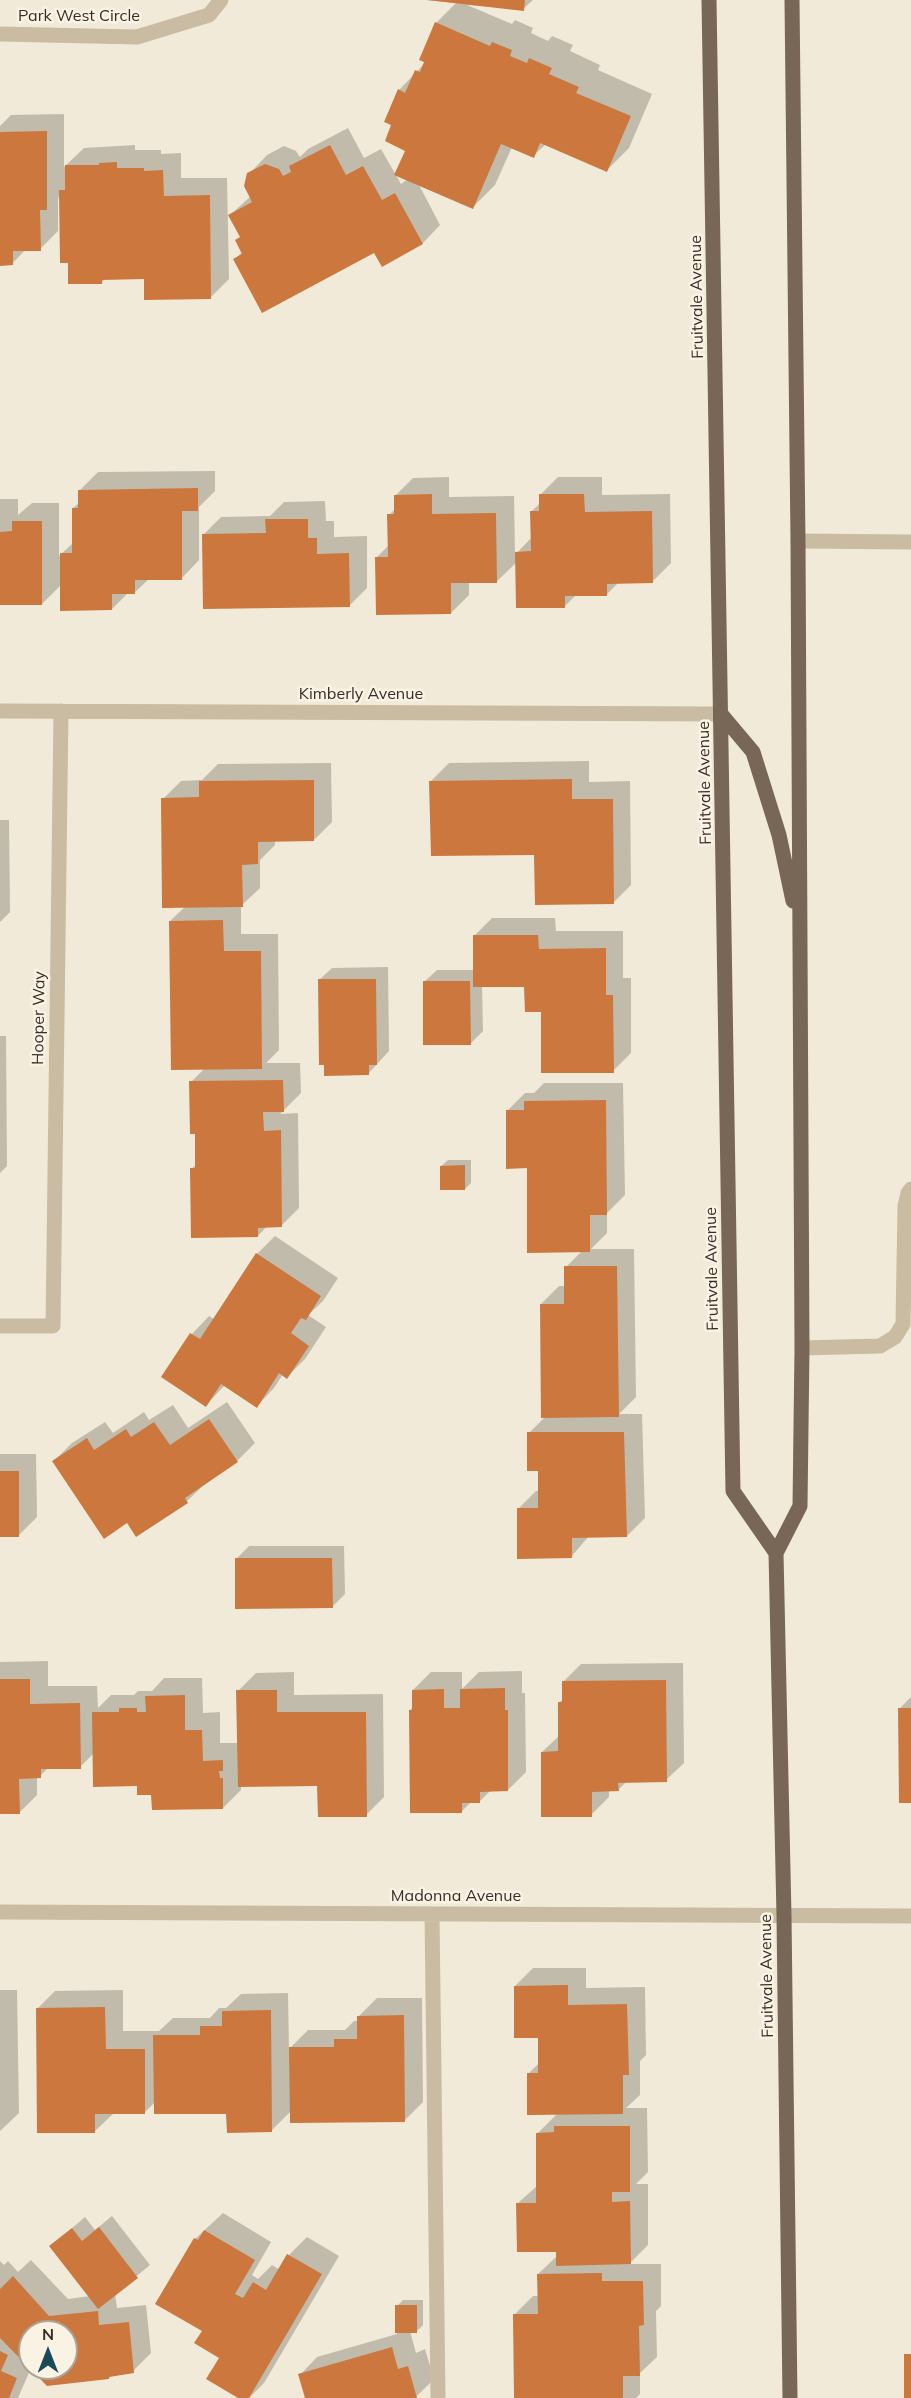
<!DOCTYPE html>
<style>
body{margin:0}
#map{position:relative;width:911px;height:2398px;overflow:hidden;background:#f2ead8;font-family:Mulish,sans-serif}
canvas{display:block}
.north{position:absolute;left:18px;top:2320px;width:60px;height:60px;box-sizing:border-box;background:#faf3e4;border:2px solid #aba498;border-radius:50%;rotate:0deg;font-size:16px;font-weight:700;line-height:24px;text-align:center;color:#352d26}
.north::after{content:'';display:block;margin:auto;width:21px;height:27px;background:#1a4a58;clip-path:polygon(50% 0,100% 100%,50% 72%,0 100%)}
</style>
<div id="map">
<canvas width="911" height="2398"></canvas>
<div class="north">N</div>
</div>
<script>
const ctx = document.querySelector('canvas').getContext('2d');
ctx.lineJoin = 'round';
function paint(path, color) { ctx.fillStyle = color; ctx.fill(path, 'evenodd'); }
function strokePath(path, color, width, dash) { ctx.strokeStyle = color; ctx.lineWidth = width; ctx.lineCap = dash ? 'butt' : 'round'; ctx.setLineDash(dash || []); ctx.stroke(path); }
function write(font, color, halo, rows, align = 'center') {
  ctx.font = font + ' Mulish,sans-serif'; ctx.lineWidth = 5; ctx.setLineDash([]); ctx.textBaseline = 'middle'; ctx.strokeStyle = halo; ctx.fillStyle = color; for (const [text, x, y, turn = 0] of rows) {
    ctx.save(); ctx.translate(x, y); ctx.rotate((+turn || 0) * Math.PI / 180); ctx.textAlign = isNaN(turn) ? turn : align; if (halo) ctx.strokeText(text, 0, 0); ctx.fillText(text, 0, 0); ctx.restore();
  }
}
const shadow = new Path2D(`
 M426,0H533L523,9L467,5L512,24L515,20L533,28L531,33L548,41L552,36L573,45L570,51L600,65L598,70L652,94L629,148L607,170L546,144L533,156L512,147L495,185L473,207L418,183L440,225L423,243L382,265L374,251L234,260L243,251L237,240L241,236L230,215L251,196L249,174L267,155L284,146L296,151L300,157L308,149L348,128L364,158L381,149L401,184L408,179L407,150L393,125L399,90L426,62L436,23L456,3Z
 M64,114V167L84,148L135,145V150H161V154L181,153V178H227L229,279L211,297L146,278L105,279L101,283L69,261L61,195L58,198V231L40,249H26L12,264H0V126L11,115Z
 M215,471V491L199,507V560L182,578L149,579L134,593H128L112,609L62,584L42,604H0V499H18V515L32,503H59V556L74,542L73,508L80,502V490L98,472Z
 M449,477V497L514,496L515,555L532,537V511L540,503V495L558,477H602V495L670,494L671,563L653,581L619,582L606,595H576L565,606L517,562L497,581H469V595L451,613L376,558L389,545V515L396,508L395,496L413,478Z
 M325,501L326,521H334V537L367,536V588L349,606L203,535L221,517L270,516L284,502Z
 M589,761V782L630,781L631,885L613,903L536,853L431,781L449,763Z
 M331,763L332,822L314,840H275V845L260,860V888L241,906V934H278L279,1050L266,1063H300L301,1093L280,1114L298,1113L299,1208L281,1226H267L258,1236L191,1169L197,1164L196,1132L191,1082L205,1068L170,921L186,906L163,799L181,781L202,780L218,764Z
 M0,820H9L10,912L0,922Z
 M492,918H555L556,931H623V978H631V1053L613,1071L542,1011L526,985H482L483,1031L470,1044L424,982L437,970H475L474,936Z
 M388,967L389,1051L368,1074L319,980L332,968Z
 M0,1036H6L7,1166L0,1173Z
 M544,1083H623L625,1195L607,1213V1233L591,1249H634L636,1397L619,1414H642L645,1518L627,1536H589L571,1557L518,1509L536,1491H540V1470L529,1433L546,1416L541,1304L559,1286H566V1267L582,1251L528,1167L507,1111L525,1093H534Z
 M448,1160H471V1183L465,1189L441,1166Z
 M275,1236L338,1278L323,1301L308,1315L326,1327L305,1359L287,1377L283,1374L274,1388L257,1406L225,1385L206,1405L192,1334L209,1316L214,1319L257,1254Z
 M227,1402L255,1443L237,1461L205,1484L187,1501L128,1521L54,1461L72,1443L105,1422L113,1433L144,1412L149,1420L173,1405L188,1428Z
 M0,1454H36L37,1517L19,1535L0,1536Z
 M249,1546H344L345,1594L332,1607L236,1559Z
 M48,1661V1686H97L98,1708L111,1695H134L138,1691H152L164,1678H202L203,1713L220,1712V1743H239L238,1691L256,1673L294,1672V1695L383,1694L384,1797L366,1815L319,1784L241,1785V1790L223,1808L153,1793L94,1753L80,1767H49L40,1776L37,1777V1795L19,1813H0V1662Z
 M683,1663L684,1763L666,1780L627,1781L618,1790H609V1797L591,1815L542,1752L560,1735L559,1703L563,1699V1682L581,1664Z
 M522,1671V1693H525L526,1772L508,1790H491L480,1801H472L462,1811L410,1710L414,1706L413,1690L431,1672H462V1689L479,1672Z
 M911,1697V1802L899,1709Z
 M533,1968H586V1988L645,1987L646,2055L640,2061V2095L626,2108H647L648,2172L636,2184H648V2245L629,2264H661V2306L656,2311L657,2357L640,2373V2394L636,2398H516L515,2314L533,2296H539L538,2274L557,2256V2250L518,2203L538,2185L537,2134L558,2113L528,2074L540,2062V2036L515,1986Z
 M0,1990H17L19,2113L0,2131Z
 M123,1990V2031H159L173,2018H210L219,2008H226L241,1994L288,1993L289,2049L308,2030H345L354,2021H359V2016L377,1998H422L423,2102L405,2120L291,2111L271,2131L227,2112L156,2101L145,2112L113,2114L95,2131L37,2009L55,1991Z
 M223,2213L271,2242L252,2275L258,2279L272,2265L280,2270L289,2255L307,2237L339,2256L264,2383L249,2398H241L221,2358L204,2330L195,2239Z
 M112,2216L150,2265L115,2294L117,2308L146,2305L151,2353L133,2371L112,2375L109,2378L31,2368H66V2332H30L31,2368L18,2398H0V2261L4,2265L8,2261L18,2272L31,2260L68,2299L90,2296L51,2246L85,2217L95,2230Z
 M403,2300H423V2325L417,2331H410L416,2353L425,2349L434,2379L416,2397L304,2398L306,2396L300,2375L317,2357L397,2334V2306Z`);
const building = new Path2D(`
 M427,0H525L524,11Z
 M435,22L490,46L492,42L512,50L510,56L527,63L529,58L552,68L549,74L579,87L576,93L631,116L607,172L540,143L534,158L501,144L473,209L394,175L405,151L385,141L391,125L384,122L398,89L405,93L415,70L420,72L424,62L419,60Z
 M47,131V210H40L41,251H13V265L0,266V132Z
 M330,145L346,175L363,166L382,200L395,193L423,244L382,267L374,253L262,313L233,259L242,254L235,240L240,237L228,215L252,202L244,186L247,173L265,164L279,169L283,176L291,172L289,166Z
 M117,162V168H144V171L163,170L164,196L210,195L211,299L144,300V279L102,280V284H68V263H60L59,190H65V165H99V163Z
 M198,488V511H182V580H135V594H112V610L60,611V553H72V508H78V490Z
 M432,494V514L496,513L497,583H451V614L376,615L375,557H388L387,514H394V495Z
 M539,494H584L585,512L652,511L653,583L607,584V596H565V608H516L515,552L531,551L530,511H539Z
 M265,519H308V538H317V554L349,553L350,607L203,609L202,534L266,533Z
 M12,521H42V605H0V532L12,531Z
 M572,779V799H613L614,904L535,905L534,855L431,856L429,781Z
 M314,780V841L258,842V864L242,865L243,907L162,908L161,798L199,797V781Z
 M223,920L224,951H261L262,1069L171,1070L169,921Z
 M473,935H538L539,949L606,948V995H613L614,1073H541V1012H525L524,987H473Z
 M318,979H376L377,1065H369V1075L324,1076V1065H319Z
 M423,981H470L471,1045H423Z
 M283,1080L284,1112H263L264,1131L281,1130L282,1227L258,1228V1237L191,1238L190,1168H195V1134H190L189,1081Z
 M606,1100L607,1215H590V1252L527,1253V1168L506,1169V1110H524V1101Z
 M465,1165V1190H440V1166Z
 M256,1253L321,1296L306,1320L301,1318L291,1333L309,1346L287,1379L279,1373L257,1408L221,1384L206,1407L161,1377L190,1333L200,1339Z
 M564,1266H617L619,1417L541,1418L540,1304H564Z
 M209,1419L238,1462L185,1498L188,1503L136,1537L127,1523L104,1539L52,1461L87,1438L94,1450L126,1429L131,1437L154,1422L170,1445Z
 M527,1432H624L627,1537L572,1538V1558L517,1559V1508H538V1471H527Z
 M0,1471H19V1537H0Z
 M235,1558H332L333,1608L235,1609Z
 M0,1679H30V1704L80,1703L81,1769H41V1778L19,1779L20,1814H0Z
 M666,1680L667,1782L618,1783L619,1791L592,1792V1817H541V1752L558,1751V1702H562V1681Z
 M505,1688V1710H508V1791L480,1792V1803H462V1813H410L409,1710H412V1690L444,1689V1708H460V1689Z
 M236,1690H277V1712H366L367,1817H318L317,1786L238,1787Z
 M185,1695V1730H202L203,1761L223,1760V1771H219L220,1778H223V1809L152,1810L151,1795H137V1786L93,1787L92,1712H119V1708H137V1712H146L145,1696Z
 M898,1708H911V1803H899Z
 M568,1985V2005L627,2004L629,2075H623V2114L527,2115V2073H538V2038H514V1986Z
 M105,2007L106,2049H145V2114H95V2133H37L36,2008Z
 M271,2010L272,2132L227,2133L226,2114H154L153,2035H200V2026H222V2011Z
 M404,2015L405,2122L290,2123L289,2047H334V2039H357V2016Z
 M554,2126H630V2192H612V2202L630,2201L631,2264L556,2266V2252H517L516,2203H536V2133L554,2132Z
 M99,2227L138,2278L98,2309L49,2246L72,2228L82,2241Z
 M204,2230L255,2260L235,2294L243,2298L253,2282L266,2290L287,2254L322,2274L249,2398H238L206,2379L219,2358L194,2343L202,2331L155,2304L194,2238L198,2240Z
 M602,2273V2281H643L644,2325L639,2326L640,2376H623V2398H514L513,2314H538L537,2274Z
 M13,2276L49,2316L98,2311L99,2325L129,2322L134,2373L109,2377V2379L47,2386L0,2338V2289ZM30,2332H66V2368H30Z
 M395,2305H417V2333H395Z
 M392,2347L398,2369L408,2366L417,2398H305L298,2374Z
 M0,2351L8,2355L1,2371L17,2378L9,2398H0Z
 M904,2354H911V2398H904Z`);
const minor = new Path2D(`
 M0,34L137,37L209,15L221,0
 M798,541L911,542
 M0,711L721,714
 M0,1326H53L61,711
 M802,1348L880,1346L895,1337L903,1324L905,1206L908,1193L911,1189
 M0,1912L911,1916
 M432,1914L438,2398`);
const major = new Path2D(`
 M709,0L733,1491L776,1553
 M721,714L753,752L779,835L793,901
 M790,2398L784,1916L776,1553L800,1506L802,1348L798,541L792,0`);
const streetNames = [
 ["Park West Circle",79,16],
 ["Fruitvale Avenue",697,297,-91],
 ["Kimberly Avenue",361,694],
 ["Fruitvale Avenue",705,783,-91],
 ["Hooper Way",39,1018,-89],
 ["Fruitvale Avenue",712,1269,-91],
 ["Madonna Avenue",456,1896],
 ["Fruitvale Avenue",767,1976,-91]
];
paint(shadow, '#0003');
paint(building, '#cb773d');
strokePath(minor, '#cabca3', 15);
strokePath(major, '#786756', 15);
write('16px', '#352d26', '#faf3e4', streetNames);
</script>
